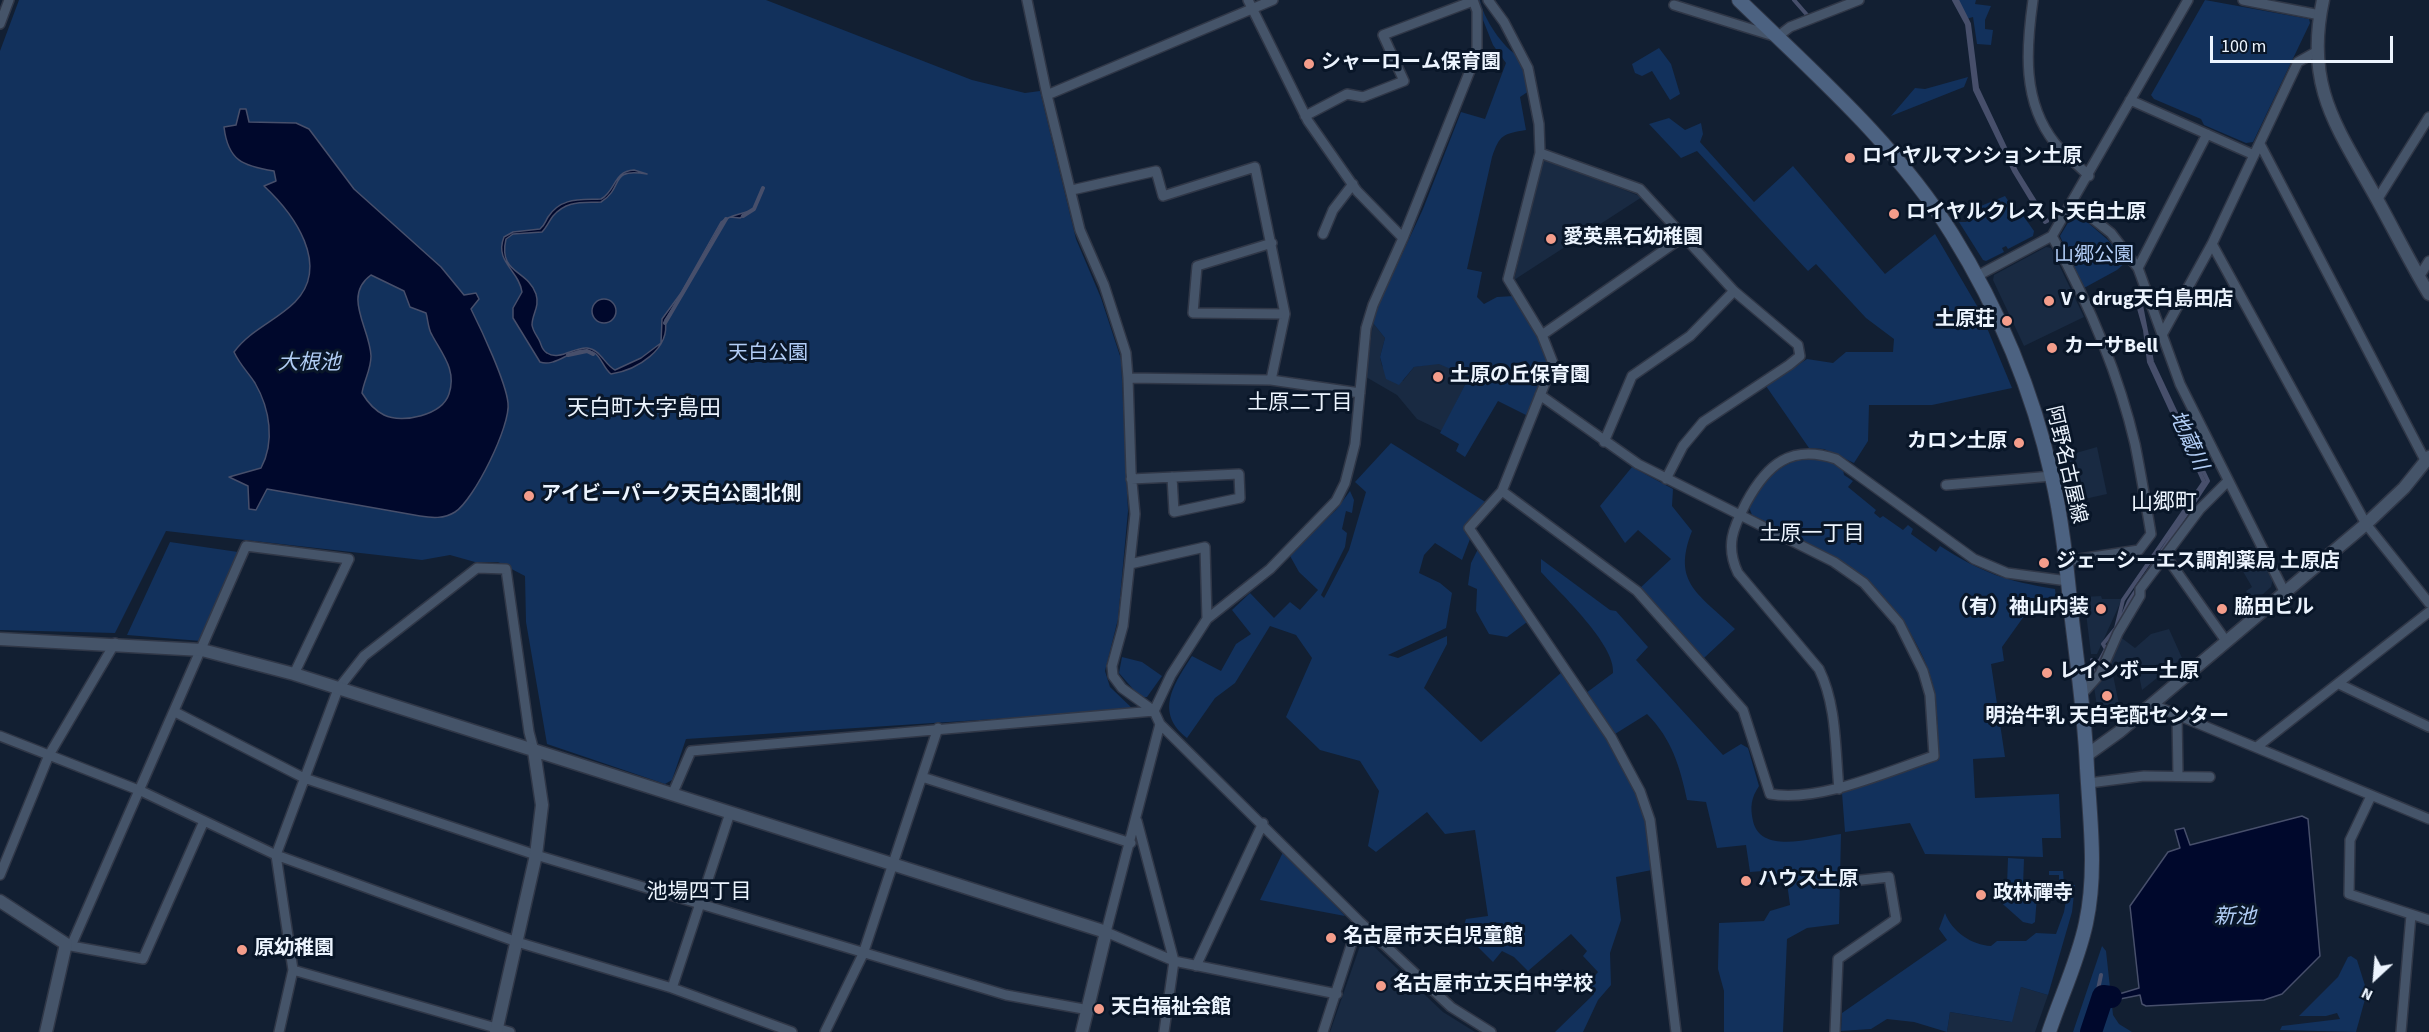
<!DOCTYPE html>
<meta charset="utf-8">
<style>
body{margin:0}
#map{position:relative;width:2429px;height:1032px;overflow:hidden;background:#121f32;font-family:"Source Sans 3",sans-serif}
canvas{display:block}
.north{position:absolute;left:2345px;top:948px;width:60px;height:60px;-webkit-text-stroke:4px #091628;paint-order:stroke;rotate:206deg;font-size:16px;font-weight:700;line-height:24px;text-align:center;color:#ecf4fe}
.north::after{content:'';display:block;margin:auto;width:21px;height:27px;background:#ecf4fe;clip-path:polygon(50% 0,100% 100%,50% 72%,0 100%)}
.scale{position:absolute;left:2210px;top:36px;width:183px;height:27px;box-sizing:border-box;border:3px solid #ecf4fe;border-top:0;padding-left:8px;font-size:18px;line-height:21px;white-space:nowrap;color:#ecf4fe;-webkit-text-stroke:4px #091628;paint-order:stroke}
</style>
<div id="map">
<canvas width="2429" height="1032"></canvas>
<div class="north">N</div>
<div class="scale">100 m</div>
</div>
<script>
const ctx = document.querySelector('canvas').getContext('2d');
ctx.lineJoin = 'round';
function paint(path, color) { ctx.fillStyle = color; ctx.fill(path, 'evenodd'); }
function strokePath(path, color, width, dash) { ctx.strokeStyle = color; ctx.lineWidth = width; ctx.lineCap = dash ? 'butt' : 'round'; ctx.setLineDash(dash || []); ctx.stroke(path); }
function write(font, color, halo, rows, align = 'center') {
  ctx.font = font + ' "Source Sans 3","Noto Sans JP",sans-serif'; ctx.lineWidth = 6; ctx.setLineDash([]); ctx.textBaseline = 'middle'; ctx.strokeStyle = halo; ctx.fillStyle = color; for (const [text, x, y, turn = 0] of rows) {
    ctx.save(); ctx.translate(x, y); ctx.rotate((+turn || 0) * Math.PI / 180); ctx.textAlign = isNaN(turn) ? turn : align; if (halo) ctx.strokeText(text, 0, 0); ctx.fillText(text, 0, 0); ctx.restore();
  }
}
const built = new Path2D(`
 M1543,158L1642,197L1514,280Z
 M2046,247L2051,248L2084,317L2024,346L1993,280L1994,275Z
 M1373,323L1385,338L1380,357L1382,366L1403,381L1414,367L1439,363L1469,377L1442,431L1417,419L1397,395L1366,377Z
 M2097,447L2107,494L2071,502L2062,457Z
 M2259,551L2273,579L2271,587L2253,603L2246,591L2252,587L2237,561Z
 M2101,596L2102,599H2122L2097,654H2091L2084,597Z
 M2169,629L2182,658L2142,690L2137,665L2112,670L2120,709L2107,717L2098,713L2094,687L2119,636L2135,648L2151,634Z
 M1369,942L1443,1012L1475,1032H1330L1361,943Z
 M2021,987L2048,995L2035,1032H1947L1950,1012L2011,1022Z`);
const green = new Path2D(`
 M19,0H766L972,80L1025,93L1040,91L1076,239L1101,298L1121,359L1128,511L1118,619L1105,671L1110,687L1134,710L686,739L672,780L665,784L547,744L526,622L525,576L498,562H475L450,555L422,560L166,531L115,633L0,630V51Z
 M1475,0H1480C1482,16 1504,50 1519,56L1529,91L1520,97L1526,130C1503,134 1500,134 1492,157L1467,269L1482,272L1477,297L1484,304L1497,297L1514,296L1539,337L1549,363L1528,416L1498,401L1465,457L1456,451L1459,444L1440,433L1469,377L1439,364L1414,367L1399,385L1386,379L1380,357L1385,338L1373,323L1377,308L1423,209L1461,112L1485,119L1506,63L1493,45Z
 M1957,0H1976L1975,4L1991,6L1985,20V29L1993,30L1991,45L1977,44L1973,17L1966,19Z
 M2205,0L2309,19L2310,23L2253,142L2246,143L2204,125L2201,119L2154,99L2151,95Z
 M1659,48L1671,64L1680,94L1670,100L1652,71L1642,76L1635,73L1632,64Z
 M1968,77L1964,87L1891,116L1915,88L1925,89Z
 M1669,118L1685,130L1701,123L1703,134L1700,142L1754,202L1793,166L1885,274L1935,234L1980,311L2012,388L1932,405H1869L1868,441L1854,463L1824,449L1809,448L1766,386L1807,359L1833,363L1846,352H1893L1894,339L1866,318L1816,264L1808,271L1697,151L1681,158L1649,124Z
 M2005,196L2019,217L2022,214L2034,231L2033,236L2008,249L2006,246L2002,248L2004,252L1986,261L1983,260L1959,222H1966L1975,217L1976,208Z
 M2079,215L2108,240L2126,262L2117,270L2084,288L2060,236L2072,216Z
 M1391,443L1487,503L1464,528L1470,539L1462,560L1435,543L1424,555L1419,573L1440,583L1452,593L1446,628L1388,655L1398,658L1447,636V644L1424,688L1481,742L1562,672C1592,718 1630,766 1645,820C1650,836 1650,854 1652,870L1616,877L1621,920L1610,953L1611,985L1598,1000L1583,1032H1555L1594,994L1587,985L1598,972L1583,956L1587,951L1571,934L1528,971L1514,957L1502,951L1493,962L1462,931L1466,919L1488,916L1475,830L1445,834L1427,812L1376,852L1368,846L1379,791L1360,761L1320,750L1286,717L1312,658L1296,635L1270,626L1235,683L1215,698L1187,738C1154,712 1174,684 1192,656L1221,671L1236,644L1251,634L1232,610L1250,593L1274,618L1290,602L1300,610L1318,590L1299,572L1289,554L1336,510L1350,491L1354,500L1352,513L1346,511L1342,529L1347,533L1345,547L1321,595L1324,598L1349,550L1366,492L1355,482Z
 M1807,457L1832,462L1843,469L1844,475L1853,481L1848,487L1876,510L1874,513L1880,518L1883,516L1903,530L1908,525L1913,529L1911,534L1936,552L1940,546C1982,573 2006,581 2055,589L2057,605L2027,612L2002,647L2004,661L1991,664L2005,757L1973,759L1975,798L2059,794L2061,838H2042L2043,857L1925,854L1910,823L1845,832L1842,793L1939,760C1938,738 1938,717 1935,696C1932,675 1923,655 1912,636C1875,569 1816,549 1752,515L1749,507C1763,480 1777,465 1807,457Z
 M1632,467L1673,489L1672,506L1692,531C1671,584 1700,594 1735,629L1704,658L1639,589L1671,559L1638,530L1625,543L1600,506Z
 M170,542L238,552L201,641L127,635Z
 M1478,549L1527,622L1507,637L1489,634L1476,611L1477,589L1468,585L1471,563Z
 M1541,559L1610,610L1616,611L1648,647L1636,660L1723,755L1741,744L1748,748L1759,786C1751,798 1750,807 1753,821C1761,856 1815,837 1841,834L1839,924L1807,928L1787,939L1783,1032H1724V991L1718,969L1719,923L1764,921L1770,911L1790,905L1784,861L1787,880L1765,882L1763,871L1750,872L1746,845L1717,848L1706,802L1687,800C1680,767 1672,739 1647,714L1615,734L1586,693L1613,673C1616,645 1560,593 1541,572Z
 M1122,657L1142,662L1162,676L1147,697H1140L1119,673Z
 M1284,850L1345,916L1260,900Z
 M2008,858L2024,859L2023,886L2007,885Z
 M2049,871H2063L2064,884L2075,885L2072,912L2048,995L2021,987L2012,1022L1950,1012L1947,1032L1914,1022L1887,1019L1871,1029L1841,1031L1842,1013L1947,940L1939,929L1945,913C1952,932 1972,945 1991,946L1997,941H2026L2036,933L2056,934L2064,912L2068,889L2059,888V875H2049Z
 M1996,890L2027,891L2028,895L2037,896L2035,922L2032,924L2023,922L1996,898Z
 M2102,946L2106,951L2113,1015L2119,1024L2132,1032H2073Z
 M2351,956L2357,960L2367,992L2356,1032L2280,1030L2282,1026L2340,1019L2337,1013L2326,1016H2299L2338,977L2348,957Z`);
const water = new Path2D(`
 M240,109H246L249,122L296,123L309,129L354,189L441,267L464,295L476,293L479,299L471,309C481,329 506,382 508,403C511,425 474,500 455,512C444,519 432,518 420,516L267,489L256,510L249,509L248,486L229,477L261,468C275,442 270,409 255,383C248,372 240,365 234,352C250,330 276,321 295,302C331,265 294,214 264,186L276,181L274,171C243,166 228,161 224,127L236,125ZM371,275L404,291L410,307L426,313C428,319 428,329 432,335C442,354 457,370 449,394C442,415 403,424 384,415C374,410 368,403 362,393C364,380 371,370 371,356C370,328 342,296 371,275Z
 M634,170L647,174C607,168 626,186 601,202C582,203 567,200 553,216C549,221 547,227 542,232L513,234L506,239C498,274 527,269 536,294C540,307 532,314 532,325C533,332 538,337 540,342C542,347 542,350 547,353C559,361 574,347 587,348C600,349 605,365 615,370L641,358L661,343L662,319L681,293L721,222C731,214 742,215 754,209L740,218L730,217L722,223L683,294L665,320C671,349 637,370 611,374C604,369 602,359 596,354C577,340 558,369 540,362L513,318V308L522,292C519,270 494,262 504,237L513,232L540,229C545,225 545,222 548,217C561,197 580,200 601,199C616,191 613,171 634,170Z
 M592 311a12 12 0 1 1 24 0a12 12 0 1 1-24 0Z
 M2302,816L2308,819L2320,956L2282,994L2264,1000L2146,1006L2142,1004L2140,995L2120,999L2119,994L2139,988L2130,906L2168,852L2180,848L2175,830L2184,828L2190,845Z`);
const stream = new Path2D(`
 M1794,0L1808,16
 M1954,0L1967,24L1975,90L2014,171L2045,222L2047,221L2016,171L1977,88L1969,24L1957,0
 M743,216L754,209L763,188
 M2135,294L2140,300L2152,362L2208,481L2129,601L2102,666L2094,676L2092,660L2099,662L2106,649L2103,644L2116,628L2123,600L2204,482L2149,362L2145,330Z
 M665,323L726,219
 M568,355L587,351L593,354
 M2095,1004L2101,975`);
const river = new Path2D(`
 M2091,1032L2103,996L2111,997`);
const minor = new Path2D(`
 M1027,0L1047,95L1080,230L1104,285L1126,353L1128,378
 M1248,0L1308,121L1357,191L1403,238L1477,53V11L1473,0
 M1488,0L1504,22L1528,68L1539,124L1540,153L1508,279L1542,335L1553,363L1502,491L1469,528L1611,737L1640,791L1650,820L1676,1032
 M2033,0C2026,49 2022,102 2055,143C2065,155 2078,165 2089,176
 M2243,0L2320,15
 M1674,5L1777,37L1790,27L1859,0
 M0,24L9,0
 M1047,95L1273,0
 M2130,100L2254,155
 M1305,116L1347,94L1363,97L1404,81L1383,35L1473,1
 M2260,144L2426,462
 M1540,153L1640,189L1734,291L1798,345L1800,356L1789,365L1703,422L1683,446L1666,479
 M1072,190L1156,171L1163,196L1255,167L1285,314L1271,380
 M2377,200L2429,117
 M2073,203L2111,233L2138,268L2180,384L2284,591
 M1323,234L1333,210L1353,184
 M2052,236C2088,302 2118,371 2135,444C2141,474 2146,504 2151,534L2139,550L2066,561
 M1272,243L1197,266L1193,313L1285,314
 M2212,244L2366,524L2429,603
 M2138,268L2207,134
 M1977,276L2052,236L2188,0
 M2419,277L2429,261
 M2163,333L2212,244L2298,62L2316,52
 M1542,335L1683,237
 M1360,393L1271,380L1128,378L1131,472L1135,514L1123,626L1112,666L1113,676L1122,688L1154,711L1160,724L1359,921L1451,1007L1491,1032
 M1604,442L1632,376L1690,336L1734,291
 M1131,479L1239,474L1240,498L1174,512L1172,477
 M1946,485L2052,476
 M1502,491L1637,591L1743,710L1770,794C1819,803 1888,771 1934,756L1930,695L1923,671L1899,623L1864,583L1834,562L1638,464L1540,395
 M2165,555L2226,641
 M1130,564L1205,547L1207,619
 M2339,684L2429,727
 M2082,694L2100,674L2118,633L2140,596V589L2200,509L2228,481
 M2151,704L2429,819
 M1154,711L1171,675L1207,619L1270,569L1336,501L1345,483L1355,444L1366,328L1373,305L1403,238
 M175,712L304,778L536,855L1006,995L1089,1010
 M2177,714L2178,775
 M1160,724L1106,932L1174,961L1337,994
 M0,736L141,791L276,855L517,942L672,988L792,1032
 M2258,746L2429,612
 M922,777L1131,843
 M2089,783L2144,776L2210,777
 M1839,789C1835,748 1837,706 1819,669L1738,573C1725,546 1733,528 1746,503C1767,464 1791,444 1836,459L1974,559L2007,573L2068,581
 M672,795L691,751L1154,711
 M2371,796L2350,840L2349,894L2429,920
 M204,821L143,959L71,946L246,546L349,559L294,674
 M1137,821L1174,961L1164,1032
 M0,875L49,755L115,643
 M1196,966L1263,823
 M293,970L510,1032
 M672,988L730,813
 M279,1032L293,970L276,855L338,689L364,656L477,568L506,569L529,732L534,751
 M825,1032L863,954L938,728
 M1323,1032L1359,921
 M1835,1032L1838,959L1896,919L1889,877L1843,882
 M2401,1032L2411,915`);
const tertiary = new Path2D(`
 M2323,0C2304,88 2338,128 2378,201C2395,232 2411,264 2429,294
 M0,639L202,650L294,674L1106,932L1082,1032
 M2087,755L2119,732L2366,524L2404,488L2429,457
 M0,901L66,944L46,1032
 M496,1032L536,855L542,805L534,751`);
const secondary = new Path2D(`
 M1739,0C1813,72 1897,145 1952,234C1998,308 2033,392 2052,477C2063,524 2067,572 2072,620C2078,669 2085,719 2087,768C2090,820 2097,872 2086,923C2078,961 2061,996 2049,1032`);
const markers = [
 [1309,64,6,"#f49d8b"],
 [1850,158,6,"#f49d8b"],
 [1894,214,6,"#f49d8b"],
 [1551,239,6,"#f49d8b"],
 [2049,301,6,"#f49d8b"],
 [2007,321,6,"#f49d8b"],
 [2052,348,6,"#f49d8b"],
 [1438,377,6,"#f49d8b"],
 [2019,443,6,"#f49d8b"],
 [529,496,6,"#f49d8b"],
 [2044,563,6,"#f49d8b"],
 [2101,609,6,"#f49d8b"],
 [2222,609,6,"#f49d8b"],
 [2047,673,6,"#f49d8b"],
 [2107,696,6,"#f49d8b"],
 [1746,881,6,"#f49d8b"],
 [1981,895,6,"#f49d8b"],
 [1331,938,6,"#f49d8b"],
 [242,950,6,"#f49d8b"],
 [1381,986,6,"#f49d8b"],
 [1099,1009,6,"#f49d8b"]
];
const poiNames = [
 ["シャーローム保育園",1321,64],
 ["ロイヤルマンション土原",1862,158],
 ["ロイヤルクレスト天白土原",1906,214],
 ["愛英黒石幼稚園",1563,239],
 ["V・drug天白島田店",2061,301],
 ["土原荘",1995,321,"right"],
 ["カーサBell",2064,348],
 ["土原の丘保育園",1450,377],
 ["カロン土原",2007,443,"right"],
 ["アイビーパーク天白公園北側",541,496],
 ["ジェーシーエス調剤薬局 土原店",2056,563],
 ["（有）袖山内装",2089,609,"right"],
 ["脇田ビル",2234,609],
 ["レインボー土原",2059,673],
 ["明治牛乳 天白宅配センター",2107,718,"center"],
 ["ハウス土原",1758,881],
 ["政林禪寺",1993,895],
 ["名古屋市天白児童館",1343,938],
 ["原幼稚園",254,950],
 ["名古屋市立天白中学校",1393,986],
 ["天白福祉会館",1111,1009]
];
const parkNames = [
 ["山郷公園",2094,257],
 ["天白公園",768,355]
];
const streetNames = [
 ["阿野名古屋線",2065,465,77]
];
const waterNames = [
 ["大根池",309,364],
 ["地蔵川",2187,441,65],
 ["新池",2235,918]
];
const neighbourhoodNames = [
 ["土原二丁目",1300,404],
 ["土原一丁目",1812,535],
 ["池場四丁目",699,893]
];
const quarterNames = [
 ["天白町大字島田",644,410],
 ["山郷町",2164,504]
];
paint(built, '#192a42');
paint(green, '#12315c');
paint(water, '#00082c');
strokePath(water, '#474f6b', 1.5);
strokePath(stream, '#474f6b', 4);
strokePath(river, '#00082c', 22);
strokePath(minor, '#303747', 12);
strokePath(tertiary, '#303747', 15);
strokePath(secondary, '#303747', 16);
strokePath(minor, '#455469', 9);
strokePath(tertiary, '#455469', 12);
strokePath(secondary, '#4c6281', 14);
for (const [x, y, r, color] of markers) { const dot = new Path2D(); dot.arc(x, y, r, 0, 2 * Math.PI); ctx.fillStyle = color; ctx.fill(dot); strokePath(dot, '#091628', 2); }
write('bold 20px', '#ecf4fe', '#091628', poiNames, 'left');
write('20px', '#b2cdf6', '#091628', parkNames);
write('20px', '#ecf4fe', '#091628', streetNames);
write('italic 21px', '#b1cdf5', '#091628', waterNames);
write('21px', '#ecf4fe', '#091628', neighbourhoodNames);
write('22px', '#ecf4fe', '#091628', quarterNames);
</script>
